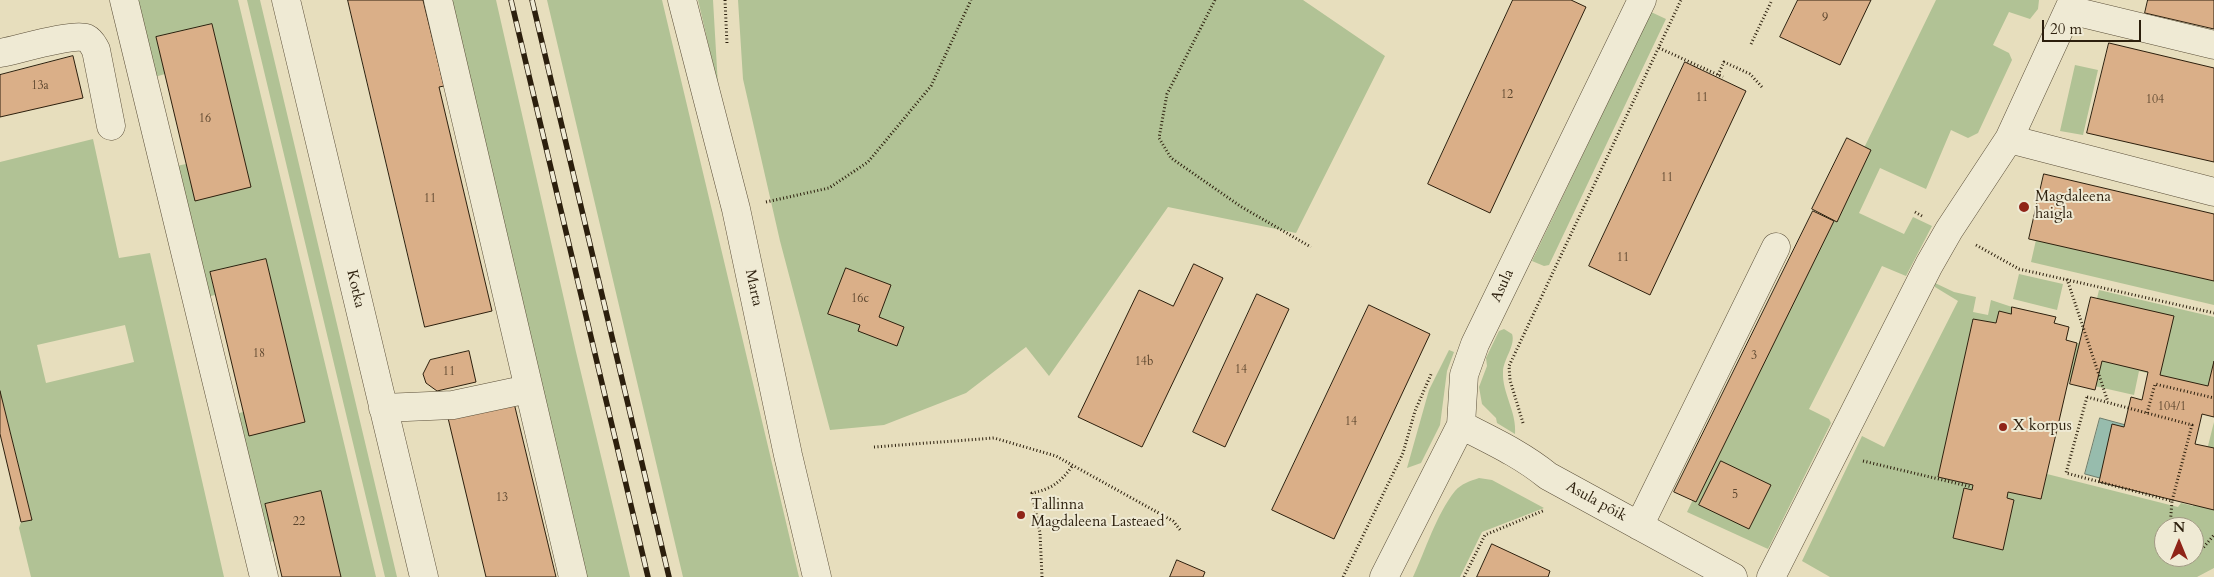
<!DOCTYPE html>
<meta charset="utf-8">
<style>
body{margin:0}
#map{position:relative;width:2214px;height:577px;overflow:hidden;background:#e7debd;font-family:Cardo,serif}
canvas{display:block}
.north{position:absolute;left:2154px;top:517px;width:50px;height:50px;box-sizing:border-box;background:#efead4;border:1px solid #a19984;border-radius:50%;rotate:0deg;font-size:14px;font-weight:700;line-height:20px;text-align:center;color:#2c1f0d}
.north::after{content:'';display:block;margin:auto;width:18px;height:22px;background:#8f2418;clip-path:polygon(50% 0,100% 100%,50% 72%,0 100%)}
.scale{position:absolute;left:2042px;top:20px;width:99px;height:22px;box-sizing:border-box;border:2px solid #2c1f0d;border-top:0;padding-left:6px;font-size:15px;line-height:18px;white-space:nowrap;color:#2c1f0d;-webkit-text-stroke:4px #efead4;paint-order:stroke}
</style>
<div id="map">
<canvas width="2214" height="577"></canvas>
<div class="north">N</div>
<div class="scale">20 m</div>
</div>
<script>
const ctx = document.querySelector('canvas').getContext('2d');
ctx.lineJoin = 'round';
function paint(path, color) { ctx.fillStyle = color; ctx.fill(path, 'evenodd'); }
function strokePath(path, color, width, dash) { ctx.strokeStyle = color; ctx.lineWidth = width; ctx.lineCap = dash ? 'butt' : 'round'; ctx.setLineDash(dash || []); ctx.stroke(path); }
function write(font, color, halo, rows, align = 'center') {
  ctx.font = font + ' Cardo,serif'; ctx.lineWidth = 4; ctx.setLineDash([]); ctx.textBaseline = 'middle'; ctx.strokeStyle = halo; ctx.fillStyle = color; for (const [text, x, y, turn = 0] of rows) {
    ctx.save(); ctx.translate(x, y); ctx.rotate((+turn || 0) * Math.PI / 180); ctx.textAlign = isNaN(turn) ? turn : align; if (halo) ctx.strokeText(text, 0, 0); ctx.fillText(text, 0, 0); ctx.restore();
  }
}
const green = new Path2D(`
 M134,0H238L376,577H341L321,491L274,541L261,544L232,415L243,412L305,421L266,259L210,272L215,295L202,298L172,167L186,164L251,187L212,24L156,37L165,74L151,78Z
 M247,0H260L397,577H385Z
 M448,0H496L576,352L630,577H584Z
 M547,0H662L799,577H683Z
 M698,0H713L718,86Z
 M738,0H1303L1385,56L1296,233L1168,207L1049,376L1026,347L966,393L884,425L830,430L780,241L743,79Z
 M1936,0H2039L2038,9L2030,19L2009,12L1993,45L2009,53L2012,60L1978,133L1968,138L1951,130L1926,189L1880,168L1859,213L1904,234L1913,217L1932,226L1906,276L1882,266L1809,409L1829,419L1831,423L1768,549L1687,512Z
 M1651,12L1666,19L1549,265L1544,266L1532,261Z
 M2075,65L2098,70L2083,135L2060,131Z
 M93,139L119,258L150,253L224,577H31L19,528L21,522L32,519L0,391V162ZM125,325L134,362L46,383L37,345Z
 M2036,240L2214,281V305L2031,262Z
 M2019,274L2063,284L2057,310L2013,299Z
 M1935,283L1954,292L1976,297L1973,312L1988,315L1991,300L2012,307L2011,314L1996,323L1973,319L1938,477L1973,485L1972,490L1964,489L1953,538L2003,550L2014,500L2007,498L2008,492L2041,499L2047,474L2170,505L2178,507L2181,503L2193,506L2214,422V568L2197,577H1830L1802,561L1862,436L1884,447L1958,301L1935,287ZM2164,527H2194V557H2164Z
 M2099,290L2214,317V389L2139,371L2134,395L2068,380L2077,343L2086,344Z
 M1504,329L1512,334C1516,345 1503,360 1503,372C1502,393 1517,412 1515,434L1497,423L1496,418L1482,404L1479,387L1487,366L1486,358L1499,331Z
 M1449,350L1454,352L1447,371L1440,425L1421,463L1407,468L1429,390Z
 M1479,478L1492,480L1544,508L1482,532L1460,577H1413C1426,549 1436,515 1455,491C1461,484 1470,481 1479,478Z`);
const water = new Path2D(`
 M2100,418L2181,440L2166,496L2085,474Z`);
const building = new Path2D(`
 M348,0H423L444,86L439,87L492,311L425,327Z
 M1513,0H1571L1586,7L1490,213L1428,184Z
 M1798,0H1871L1840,65L1780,37Z
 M2148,0H2214V29L2145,13Z
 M212,24L251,187L195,201L156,37Z
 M2109,43L2214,68V162L2087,133Z
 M73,56L83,98L0,117V75Z
 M1685,62L1746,91L1650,295L1589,266Z
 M1847,138L1871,150L1837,222L1812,209Z
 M2044,174L2214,214V281L2029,239Z
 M1813,211L1834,221L1696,502L1674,492Z
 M266,259L305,422L249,436L210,272Z
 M1194,264L1223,278L1142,447L1078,417L1139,290L1173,306Z
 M846,268L891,285L879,317L904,327L897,346L858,331L860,325L828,314Z
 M1257,294L1289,309L1225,447L1193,432Z
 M2091,297L2174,316L2160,375L2208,386L2214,361V417L2202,414L2195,444L2214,448V510L2099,482L2112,424L2124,427L2131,397L2142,400L2148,372L2102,361L2095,390L2070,384Z
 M1369,305L1430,334L1334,539L1272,510Z
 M2012,307L2056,317L2054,323L2069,327L2066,340L2077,343L2041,499L2008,492L2007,498L2014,500L2003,550L1953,538L1964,488L1972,490L1973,485L1938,477L1973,319L1996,323L1999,311L2011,314Z
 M469,351L476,382L437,391L426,383L423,374L430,360Z
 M0,391L32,520L21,522L0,434Z
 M514,403L556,577H486L448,418Z
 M1721,461L1771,485L1749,529L1699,505Z
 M321,491L341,577H282L265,504Z
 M1492,544L1550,571L1548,577H1477Z
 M1177,560L1205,572L1203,577H1170Z`);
const path = new Path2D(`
 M725,0L727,44
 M1215,0L1167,94L1159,138L1171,158L1240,206L1311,247
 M1751,44L1772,0
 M1659,48L1723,77
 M1718,75L1724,62L1750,74L1762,87
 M766,202L829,188L868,162L931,86L971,0
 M1915,212L1922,216
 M1976,245L2019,269L2214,313
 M2067,279L2108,402
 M2087,397L2192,425L2172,501L2066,473Z
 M2147,413L2155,384L2214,398
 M1523,423L1510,380L1509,366L1681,0
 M874,447L994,438L1056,456L1173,521L1181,531
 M1863,461L1972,487
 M2170,527L2172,501
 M2194,551L2203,548L2214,535
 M1042,577L1040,533L1032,493C1052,489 1061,482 1073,465
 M1343,577L1403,453L1415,411L1432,372
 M1464,577L1485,535L1545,510`);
const minor = new Path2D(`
 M124,0L264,577
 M286,0L424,577
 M438,0L573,577
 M682,0L736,209L788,455L817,577
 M2069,10L2214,45
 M0,53C17,50 73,33 86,38C92,41 93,45 96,50L111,126
 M2009,139L2214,192
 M383,408L453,405L528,389
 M1461,425C1492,441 1521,454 1548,476L1733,577
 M1639,526L1776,247
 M1384,577L1461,425L1464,375L1475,344L1642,0
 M1771,577L1929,265L1949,230L2009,139L2073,0`);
const rail = new Path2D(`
 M511,0L648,577
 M532,0L669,577`);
const markers = [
 [2024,207,6,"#8f2418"],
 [2003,427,5,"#8f2418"],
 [1021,515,5,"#8f2418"]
];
const numberNames = [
 ["9",1825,18],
 ["13a",40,86],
 ["12",1507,95],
 ["11",1702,98],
 ["104",2155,100],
 ["16",205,119],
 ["11",1667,178],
 ["11",430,199],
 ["11",1623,258],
 ["16c",860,299],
 ["18",259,354],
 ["3",1754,356],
 ["14b",1144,362],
 ["14",1241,370],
 ["11",449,372],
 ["104/1",2172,407],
 ["14",1351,422],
 ["5",1735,495],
 ["13",502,498],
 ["22",299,522]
];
const poiNames = [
 ["Magdaleena",2035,198],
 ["haigla",2035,215],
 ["X korpus",2013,427],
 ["Tallinna",1031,506],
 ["Magdaleena Lasteaed",1031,523]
];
const streetNames = [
 ["Asula",1503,286,-65],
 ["Marta",753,288,78],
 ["Kotka",355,289,77],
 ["Asula põik",1596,502,29]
];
paint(green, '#b1c295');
paint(water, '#97bcad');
strokePath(water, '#6c7d6d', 1);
paint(building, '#daaf88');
strokePath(building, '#2c1f0d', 1);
strokePath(minor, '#5b4f39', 29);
strokePath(path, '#2c1f0d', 3, [1, 2.5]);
strokePath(minor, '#efead4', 28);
strokePath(rail, '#2c1f0d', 5.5);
strokePath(rail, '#efead4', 4, [11]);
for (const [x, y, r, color] of markers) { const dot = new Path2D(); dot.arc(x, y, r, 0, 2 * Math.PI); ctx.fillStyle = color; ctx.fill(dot); strokePath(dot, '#efead4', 2); }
write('12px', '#58432c', null, numberNames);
write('15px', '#2c1f0d', '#efead4', poiNames, 'left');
write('15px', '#2c1f0d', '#efead4', streetNames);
</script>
